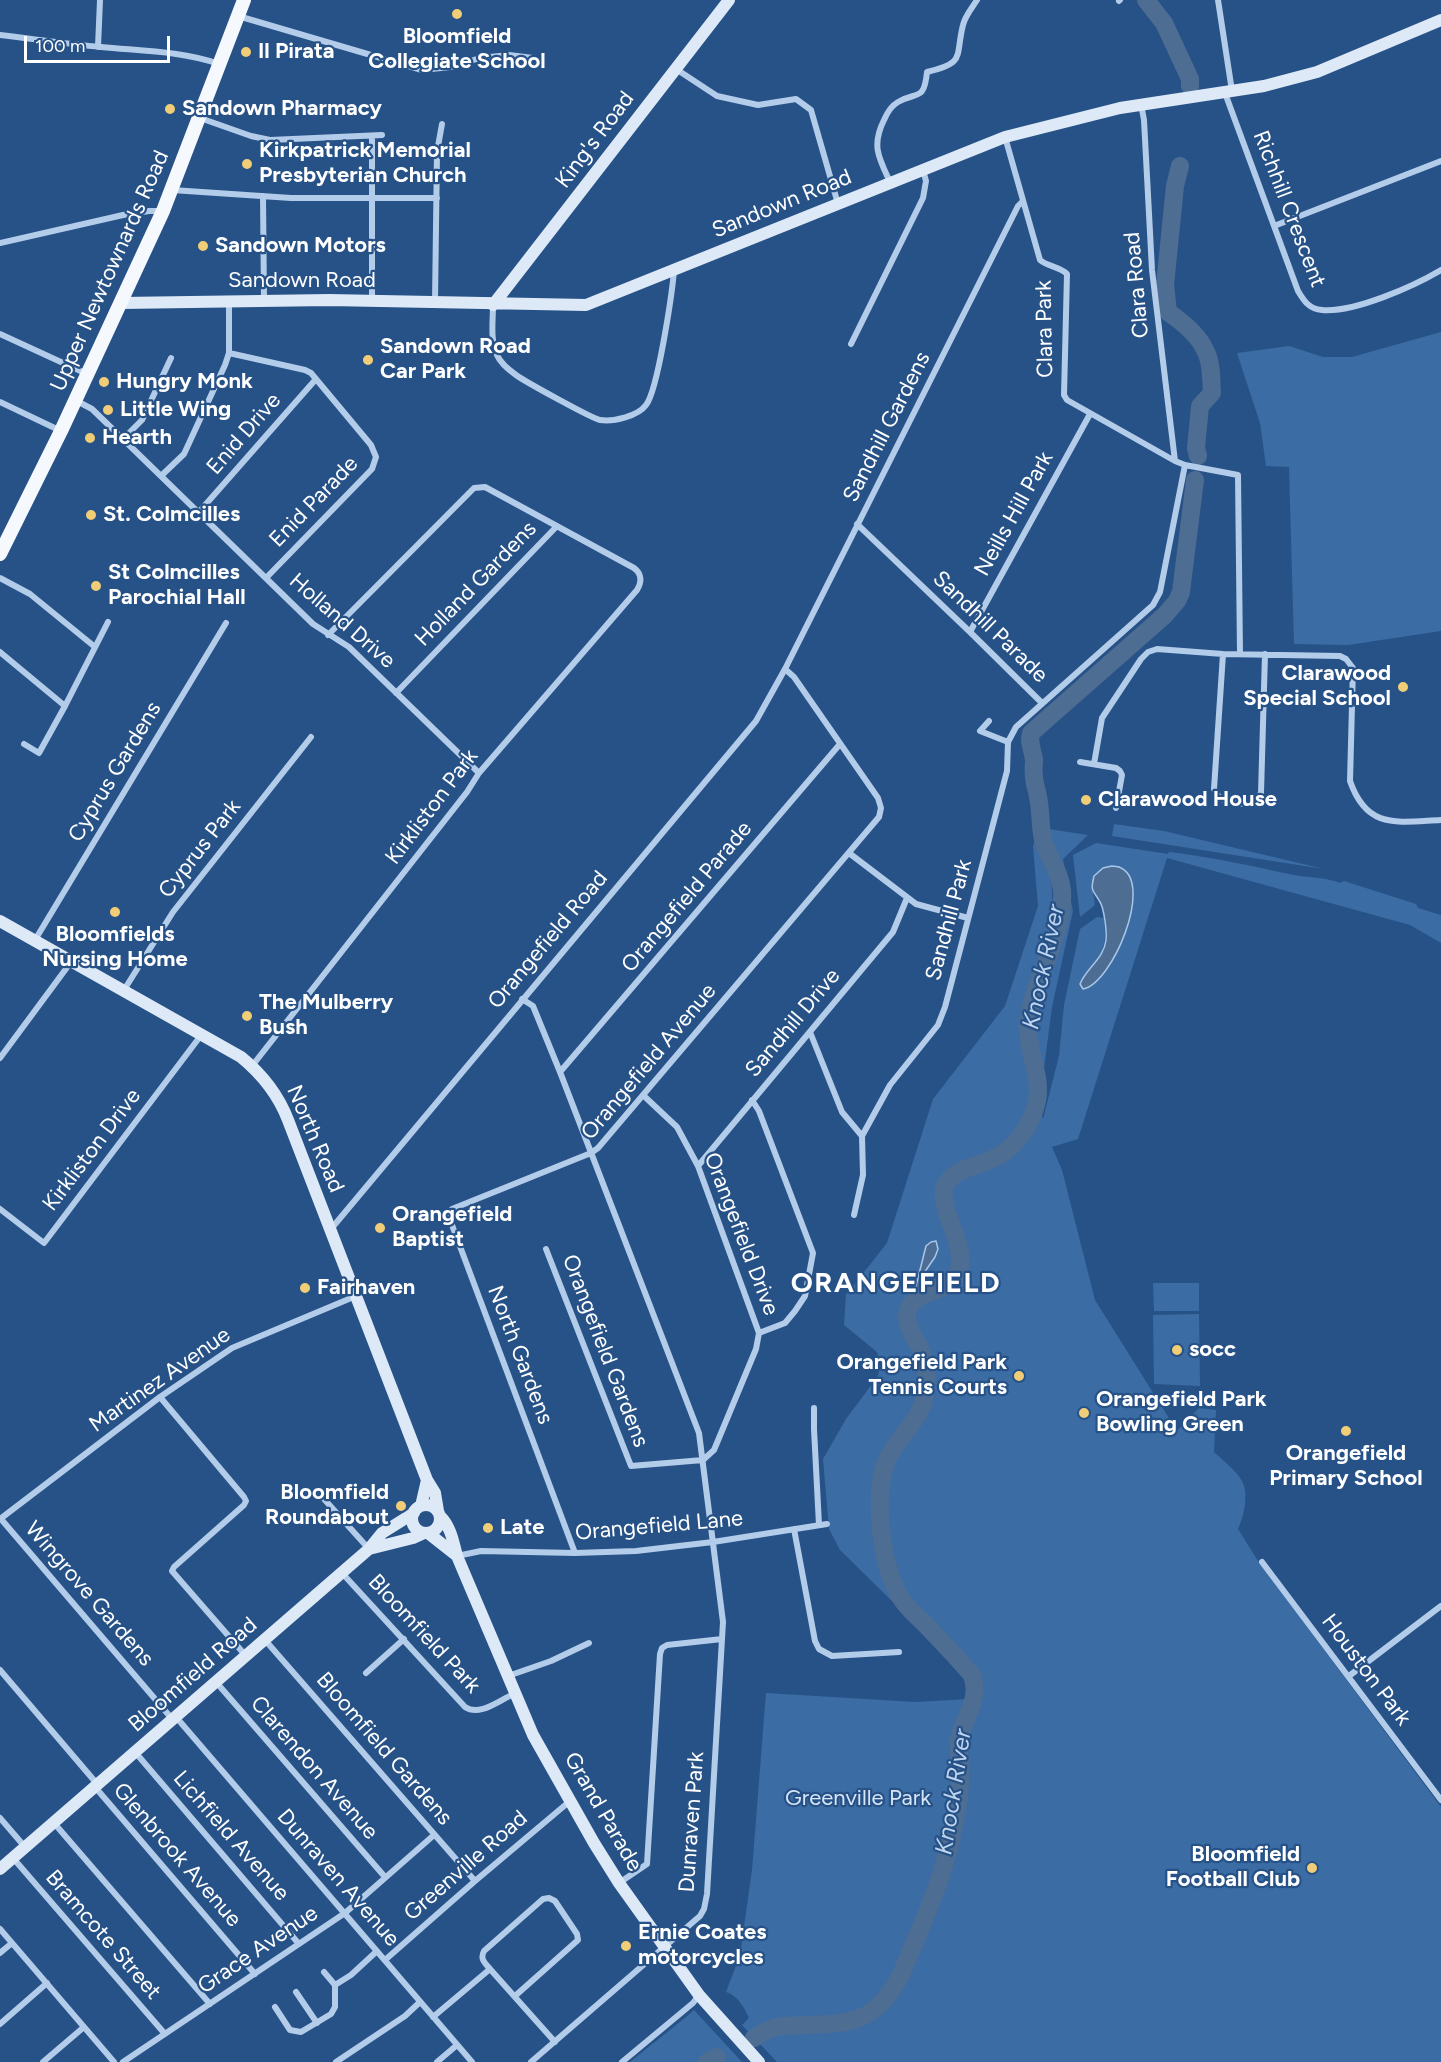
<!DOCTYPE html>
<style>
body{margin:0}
#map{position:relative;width:1441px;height:2062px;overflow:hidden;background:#275287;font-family:Figtree,sans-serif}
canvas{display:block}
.scale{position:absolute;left:24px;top:36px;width:146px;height:27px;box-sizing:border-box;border:3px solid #fff;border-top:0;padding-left:8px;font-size:18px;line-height:21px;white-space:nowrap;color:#fff;-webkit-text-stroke:4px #275287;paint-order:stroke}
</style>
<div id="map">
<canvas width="1441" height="2062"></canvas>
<div class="scale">100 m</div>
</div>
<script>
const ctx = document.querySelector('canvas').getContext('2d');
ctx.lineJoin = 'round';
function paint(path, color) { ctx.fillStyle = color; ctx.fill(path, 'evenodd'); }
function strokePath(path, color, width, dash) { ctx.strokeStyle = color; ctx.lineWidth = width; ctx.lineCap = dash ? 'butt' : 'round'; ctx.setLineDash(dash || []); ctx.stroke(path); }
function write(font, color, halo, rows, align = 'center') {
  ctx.font = font + ' Figtree,sans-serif'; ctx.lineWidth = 4.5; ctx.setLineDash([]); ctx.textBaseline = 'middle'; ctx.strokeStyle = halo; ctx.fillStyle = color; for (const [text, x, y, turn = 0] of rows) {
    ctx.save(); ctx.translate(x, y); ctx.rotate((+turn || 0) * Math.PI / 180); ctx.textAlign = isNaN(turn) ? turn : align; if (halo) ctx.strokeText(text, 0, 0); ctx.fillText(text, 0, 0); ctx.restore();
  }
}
const green = new Path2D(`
 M1441,332V631L1348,645L1294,644L1289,467L1266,466L1260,423L1237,353L1289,346L1323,357H1352Z
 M1114,824L1164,831L1324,869L1112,836Z
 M1042,828L1088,835L1063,859L1073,911L1052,1007L1042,1083C1031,1048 1030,1018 1041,983C1049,957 1065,930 1065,903C1066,876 1053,852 1042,828Z
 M1039,832L1051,867L1053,917L1023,1027L1025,1061L1043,1119L1059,1056L1064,1005L1080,929L1097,917L1104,918C1106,939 1106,945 1096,964L1106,971L1121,868L1112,866L1103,868L1092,886L1095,905L1080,917L1073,855L1096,843L1168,854L1169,852C1211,857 1252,866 1294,875C1310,878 1325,877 1340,883L1344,881L1416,904L1418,908L1441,915V943L1410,925L1167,858L1078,1139L1052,1147L1062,1170L1095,1300L1177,1431L1199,1408L1216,1410L1214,1452C1222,1460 1236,1470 1242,1481C1249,1495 1244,1516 1238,1529L1258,1561L1441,1807V2062H777L742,2025L749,2018C744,2007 738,1996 726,1992L740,1955L752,1870L766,1693L915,1702L969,1699L972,1688L965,1673L840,1550L829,1529L823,1459L846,1419L878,1376L880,1365L877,1352L844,1325L846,1295L887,1243L933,1099L1005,1006L1038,906L1033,846Z
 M1153,1283H1199V1311H1154Z
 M1199,1314L1200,1386L1154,1384L1153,1315Z
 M694,2010L742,2062H630L686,2017Z`);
const water = new Path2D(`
 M1112,866C1115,867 1119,866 1121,868C1154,884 1112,984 1083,989L1080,984C1086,968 1104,959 1106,940C1107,932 1104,908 1100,902C1093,889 1090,893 1094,876L1103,868Z
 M936,1241L938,1249L935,1257L924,1273L919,1291L914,1294L926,1246L931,1242Z`);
const river = new Path2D(`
 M1146,0L1164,23L1190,79V86
 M1180,166L1175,186L1165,285L1168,312C1181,321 1199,336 1205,350C1212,362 1211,379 1212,393L1200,406L1196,448L1198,456
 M754,2038C759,2035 765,2031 770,2029C780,2025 793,2026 803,2025C850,2024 875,2023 900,1977C920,1929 944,1878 954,1826C958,1807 961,1787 960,1767C960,1758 958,1749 959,1740C964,1715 981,1701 972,1675C957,1657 940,1640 924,1623C915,1615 905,1606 899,1595C881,1565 872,1490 888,1458C902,1429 925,1421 926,1383C927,1372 924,1361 921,1351C915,1337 901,1322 910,1306C921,1288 950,1293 958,1273C970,1246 934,1206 946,1184C955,1169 973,1167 988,1161C1013,1152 1032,1126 1037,1101C1042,1076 1027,1051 1028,1026C1032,979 1065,938 1062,890C1060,871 1048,858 1043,840C1040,826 1041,811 1038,797C1037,790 1034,783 1034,776C1033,770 1034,765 1034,760C1033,750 1028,743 1031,733L1165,615L1177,601L1181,592L1195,480
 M707,2062L717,2057`);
const street = new Path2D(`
 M1218,0L1232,91
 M1119,1L1120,0
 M238,16L422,70L451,67L480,58L509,55L533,58
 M0,35C34,39 67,44 101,47C141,51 181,51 219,64
 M98,47L100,0
 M676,69L717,96L758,105L796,99L811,110L838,204
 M1225,93L1298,291C1304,301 1309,309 1322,310C1354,313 1414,286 1441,270
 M1141,104L1144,120L1152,270L1175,461
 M200,118L251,136L270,140L382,135
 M1005,137L1040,260C1048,267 1059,266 1067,274L1064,395L1067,400L1175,461L1185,465L1238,475L1240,654
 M890,182C879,158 871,146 884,120C887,113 891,106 898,102C917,91 924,102 927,72C966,63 955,57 963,25C965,16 972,8 977,0
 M172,190L291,198H437
 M263,196L264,301
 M1274,226L1441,161
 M0,243L123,215L149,211H162
 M372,301V136
 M435,302L437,152L442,124
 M493,305C493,321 490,340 497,355C500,362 509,370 516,375C524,381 593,419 600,420C614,422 638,416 646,405C658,390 672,293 674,271
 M0,334L87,374
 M851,344L923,198L926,181L923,170
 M229,353L305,370L311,373L371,445L376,457L372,469L266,578
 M75,400L92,409L313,624L349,647L479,773
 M0,402L61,431
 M123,439L142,420L171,358
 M161,476L184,454L225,365L229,353V302
 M199,512L316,379
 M857,524L970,632L1042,703
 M0,578L30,594L95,647
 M970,632L1090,414
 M0,652L65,706
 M1223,654L1214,789C1221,807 1251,809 1261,793L1265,654
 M396,693L557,526
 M989,721L980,731L1008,742
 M24,744L39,753L65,706L108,622
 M1080,762L1116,768L1120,771L1122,775L1116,808
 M1094,764L1102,718L1141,659L1148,652L1157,649L1223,654L1340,656L1346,659L1353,668L1350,781C1367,830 1397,822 1441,820
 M849,853L916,904L968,918
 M35,940L226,623
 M124,990L173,912L311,737
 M522,999L533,1006L560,1072L699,1433L723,1622L707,1894L704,1909L700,1916L531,2062
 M810,1032L842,1112L862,1136
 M0,1058L71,962
 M252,1066L467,792L479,773L637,590C642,582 642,574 634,568L485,487L474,488L328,635
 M560,1072L840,744
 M752,1100L759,1111L813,1253L805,1296L795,1311L785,1323L759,1333
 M698,1166L893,932L907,898
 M0,1209L44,1243L202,1034
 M854,1215L863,1175L862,1136L890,1085L938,1025L945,1007L1007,771L1008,742L1016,727L1153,605L1160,592L1185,465
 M331,1229L756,721L785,669L1018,206L1022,202
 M546,1249L631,1466L703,1460L714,1450L756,1349L759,1333L698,1166L677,1127L644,1096
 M160,1397L244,1497L246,1501L244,1505L174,1567L172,1571L246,1656
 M814,1408V1429L819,1525
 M324,1499L369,1549
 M0,1519L160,1397L232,1348L356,1296
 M1,1519L173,1720
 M794,1529L815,1641L819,1649L832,1656L899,1652
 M575,1553L449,1217L452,1209L591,1153L598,1148L879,817L881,808L878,798L794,677L785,669
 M457,1556L481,1551L575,1553L636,1551L713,1542L827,1524
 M1262,1562L1441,1800
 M342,1573L465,1707C480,1717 499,1700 514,1694
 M265,1640L475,1881
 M0,1670L98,1785
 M366,1673L404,1639
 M508,1676L551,1661L589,1643
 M1349,1676L1441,1606
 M216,1682L385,1877
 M176,1717L472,2062
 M135,1752L299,1944
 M95,1787L255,1974
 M0,1818L25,1847
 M54,1823L210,2004
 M13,1858L165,2034
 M619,1883L647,1864L660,1654L662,1648L667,1645L722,1639
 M0,1929L114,2062
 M0,1953L12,1943
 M385,1960L475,1881L570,1801
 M490,1969C484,1962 480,1959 484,1951L543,1899L549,1898L555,1901L577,1934L578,1940L515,1996
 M324,1972L335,1985
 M296,1992L317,2023
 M275,2007L290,2030L301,2032L331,2014L335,2007V1985L351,1975L377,1951
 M433,2017L490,1969L555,2042
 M0,2024L47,1983
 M43,2062L84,2027
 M123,2062L345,1913L434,1835
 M336,2062L405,2016L420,2002
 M437,2062L457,2045
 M622,2062L693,2003L699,1995`);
const secondary = new Path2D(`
 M121,303L329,300L586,305L1005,137L1120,108L1264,86L1317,72L1441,20
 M493,305L729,0
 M0,921L241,1057C263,1075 278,1094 288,1120L427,1480L421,1506
 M427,1480L435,1493L438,1511
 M412 1519a14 14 0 1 1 28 0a14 14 0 1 1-28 0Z
 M440,1516C451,1527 453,1541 457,1556L533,1735L594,1843L619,1883L699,1995L759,2062
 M428,1533L456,1555
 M369,1549L413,1538L424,1533
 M0,1869L369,1549L382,1533L414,1513`);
const primary = new Path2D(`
 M0,554L61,431L163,211L244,0`);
const markers = [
 [457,14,6,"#f1cd78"],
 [246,52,6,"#f1cd78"],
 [170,109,6,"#f1cd78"],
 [247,164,6,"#f1cd78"],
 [203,246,6,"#f1cd78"],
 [368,360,6,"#f1cd78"],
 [104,382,6,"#f1cd78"],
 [108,410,6,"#f1cd78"],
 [90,438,6,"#f1cd78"],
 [91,515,6,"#f1cd78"],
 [96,586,6,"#f1cd78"],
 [1403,687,6,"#f1cd78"],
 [1086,800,6,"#f1cd78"],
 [115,912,6,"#f1cd78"],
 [247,1016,6,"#f1cd78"],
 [380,1228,6,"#f1cd78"],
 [305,1288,6,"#f1cd78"],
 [1177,1350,6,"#f1cd78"],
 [1019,1376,6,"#f1cd78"],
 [1084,1413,6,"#f1cd78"],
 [1346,1431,6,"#f1cd78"],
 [401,1506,6,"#f1cd78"],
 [488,1528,6,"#f1cd78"],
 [1312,1868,6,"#f1cd78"],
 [626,1946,6,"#f1cd78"]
];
const poiNames = [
 ["Bloomfield",457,37,"center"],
 ["Collegiate School",457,62,"center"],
 ["Il Pirata",258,52],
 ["Sandown Pharmacy",182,109],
 ["Kirkpatrick Memorial",259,151],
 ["Presbyterian Church",259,176],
 ["Sandown Motors",215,246],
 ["Sandown Road",380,347],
 ["Car Park",380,372],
 ["Hungry Monk",116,382],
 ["Little Wing",120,410],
 ["Hearth",102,438],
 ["St. Colmcilles",103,515],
 ["St Colmcilles",108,573],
 ["Parochial Hall",108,598],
 ["Clarawood",1391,674,"right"],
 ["Special School",1391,699,"right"],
 ["Clarawood House",1098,800],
 ["Bloomfields",115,935,"center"],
 ["Nursing Home",115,960,"center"],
 ["The Mulberry",259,1003],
 ["Bush",259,1028],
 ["Orangefield",392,1215],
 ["Baptist",392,1240],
 ["Fairhaven",317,1288],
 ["socc",1189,1350],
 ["Orangefield Park",1007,1363,"right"],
 ["Tennis Courts",1007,1388,"right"],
 ["Orangefield Park",1096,1400],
 ["Bowling Green",1096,1425],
 ["Orangefield",1346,1454,"center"],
 ["Primary School",1346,1479,"center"],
 ["Bloomfield",389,1493,"right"],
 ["Roundabout",389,1518,"right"],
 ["Late",500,1528],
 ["Bloomfield",1300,1855,"right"],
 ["Football Club",1300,1880,"right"],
 ["Ernie Coates",638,1933],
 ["motorcycles",638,1958]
];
const streetNames = [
 ["King's Road",595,140,-53],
 ["Sandown Road",782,204,-22],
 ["Richhill Crescent",1289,209,69],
 ["Upper Newtownards Road",110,271,-66],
 ["Sandown Road",302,281],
 ["Clara Road",1137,285,-95],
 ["Clara Park",1045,329,-91],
 ["Sandhill Gardens",887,427,-63],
 ["Enid Drive",244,434,-49],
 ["Enid Parade",314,502,-46],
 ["Neills Hill Park",1014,514,-61],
 ["Holland Gardens",476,584,-46],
 ["Holland Drive",342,621,41],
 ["Sandhill Parade",990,627,44],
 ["Cyprus Gardens",115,772,-59],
 ["Kirkliston Park",432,807,-53],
 ["Cyprus Park",200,849,-52],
 ["Orangefield Parade",687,897,-50],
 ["Sandhill Park",949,920,-75],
 ["Orangefield Road",548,940,-50],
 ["Sandhill Drive",793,1023,-50],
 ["Orangefield Avenue",649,1062,-50],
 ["North Road",315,1139,67],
 ["Kirkliston Drive",92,1150,-53],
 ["Orangefield Drive",741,1234,69],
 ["Orangefield Gardens",605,1351,69],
 ["North Gardens",520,1355,69],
 ["Martinez Avenue",160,1380,-35],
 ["Orangefield Lane",659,1526,-5],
 ["Wingrove Gardens",89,1594,49],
 ["Bloomfield Park",424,1634,47],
 ["Houston Park",1366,1670,53],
 ["Bloomfield Road",193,1675,-41],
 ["Bloomfield Gardens",384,1749,49],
 ["Clarendon Avenue",314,1768,49],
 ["Grand Parade",603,1812,60],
 ["Dunraven Park",692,1822,-86],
 ["Lichfield Avenue",231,1836,49],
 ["Glenbrook Avenue",177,1855,49],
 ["Greenville Road",466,1866,-41],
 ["Dunraven Avenue",338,1878,49],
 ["Bramcote Street",103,1935,49],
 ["Grace Avenue",258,1950,-34]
];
const parkNames = [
 ["Greenville Park",858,1799]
];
const waterNames = [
 ["Knock River",1044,967,-78],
 ["Knock River",954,1792,-81]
];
const districtNames = [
 ["ORANGEFIELD",896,1284]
];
paint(green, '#3b6ca4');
paint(water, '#4e6d93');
strokePath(water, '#a7c6e9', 1.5);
strokePath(river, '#4e6d93', 18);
strokePath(street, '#b3cce9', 6);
strokePath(secondary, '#dde9f7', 12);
strokePath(primary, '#f5f9fe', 14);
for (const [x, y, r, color] of markers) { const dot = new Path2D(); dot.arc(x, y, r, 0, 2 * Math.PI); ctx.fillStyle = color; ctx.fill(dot); strokePath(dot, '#275287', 2); }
write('bold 22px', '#fff', '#275287', poiNames, 'left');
write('22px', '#fff', '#275287', streetNames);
write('22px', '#d6e5f7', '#275287', parkNames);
write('italic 24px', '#bed5f0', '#275287', waterNames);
ctx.letterSpacing = '1.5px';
write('bold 28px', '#fff', '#275287', districtNames);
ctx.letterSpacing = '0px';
</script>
